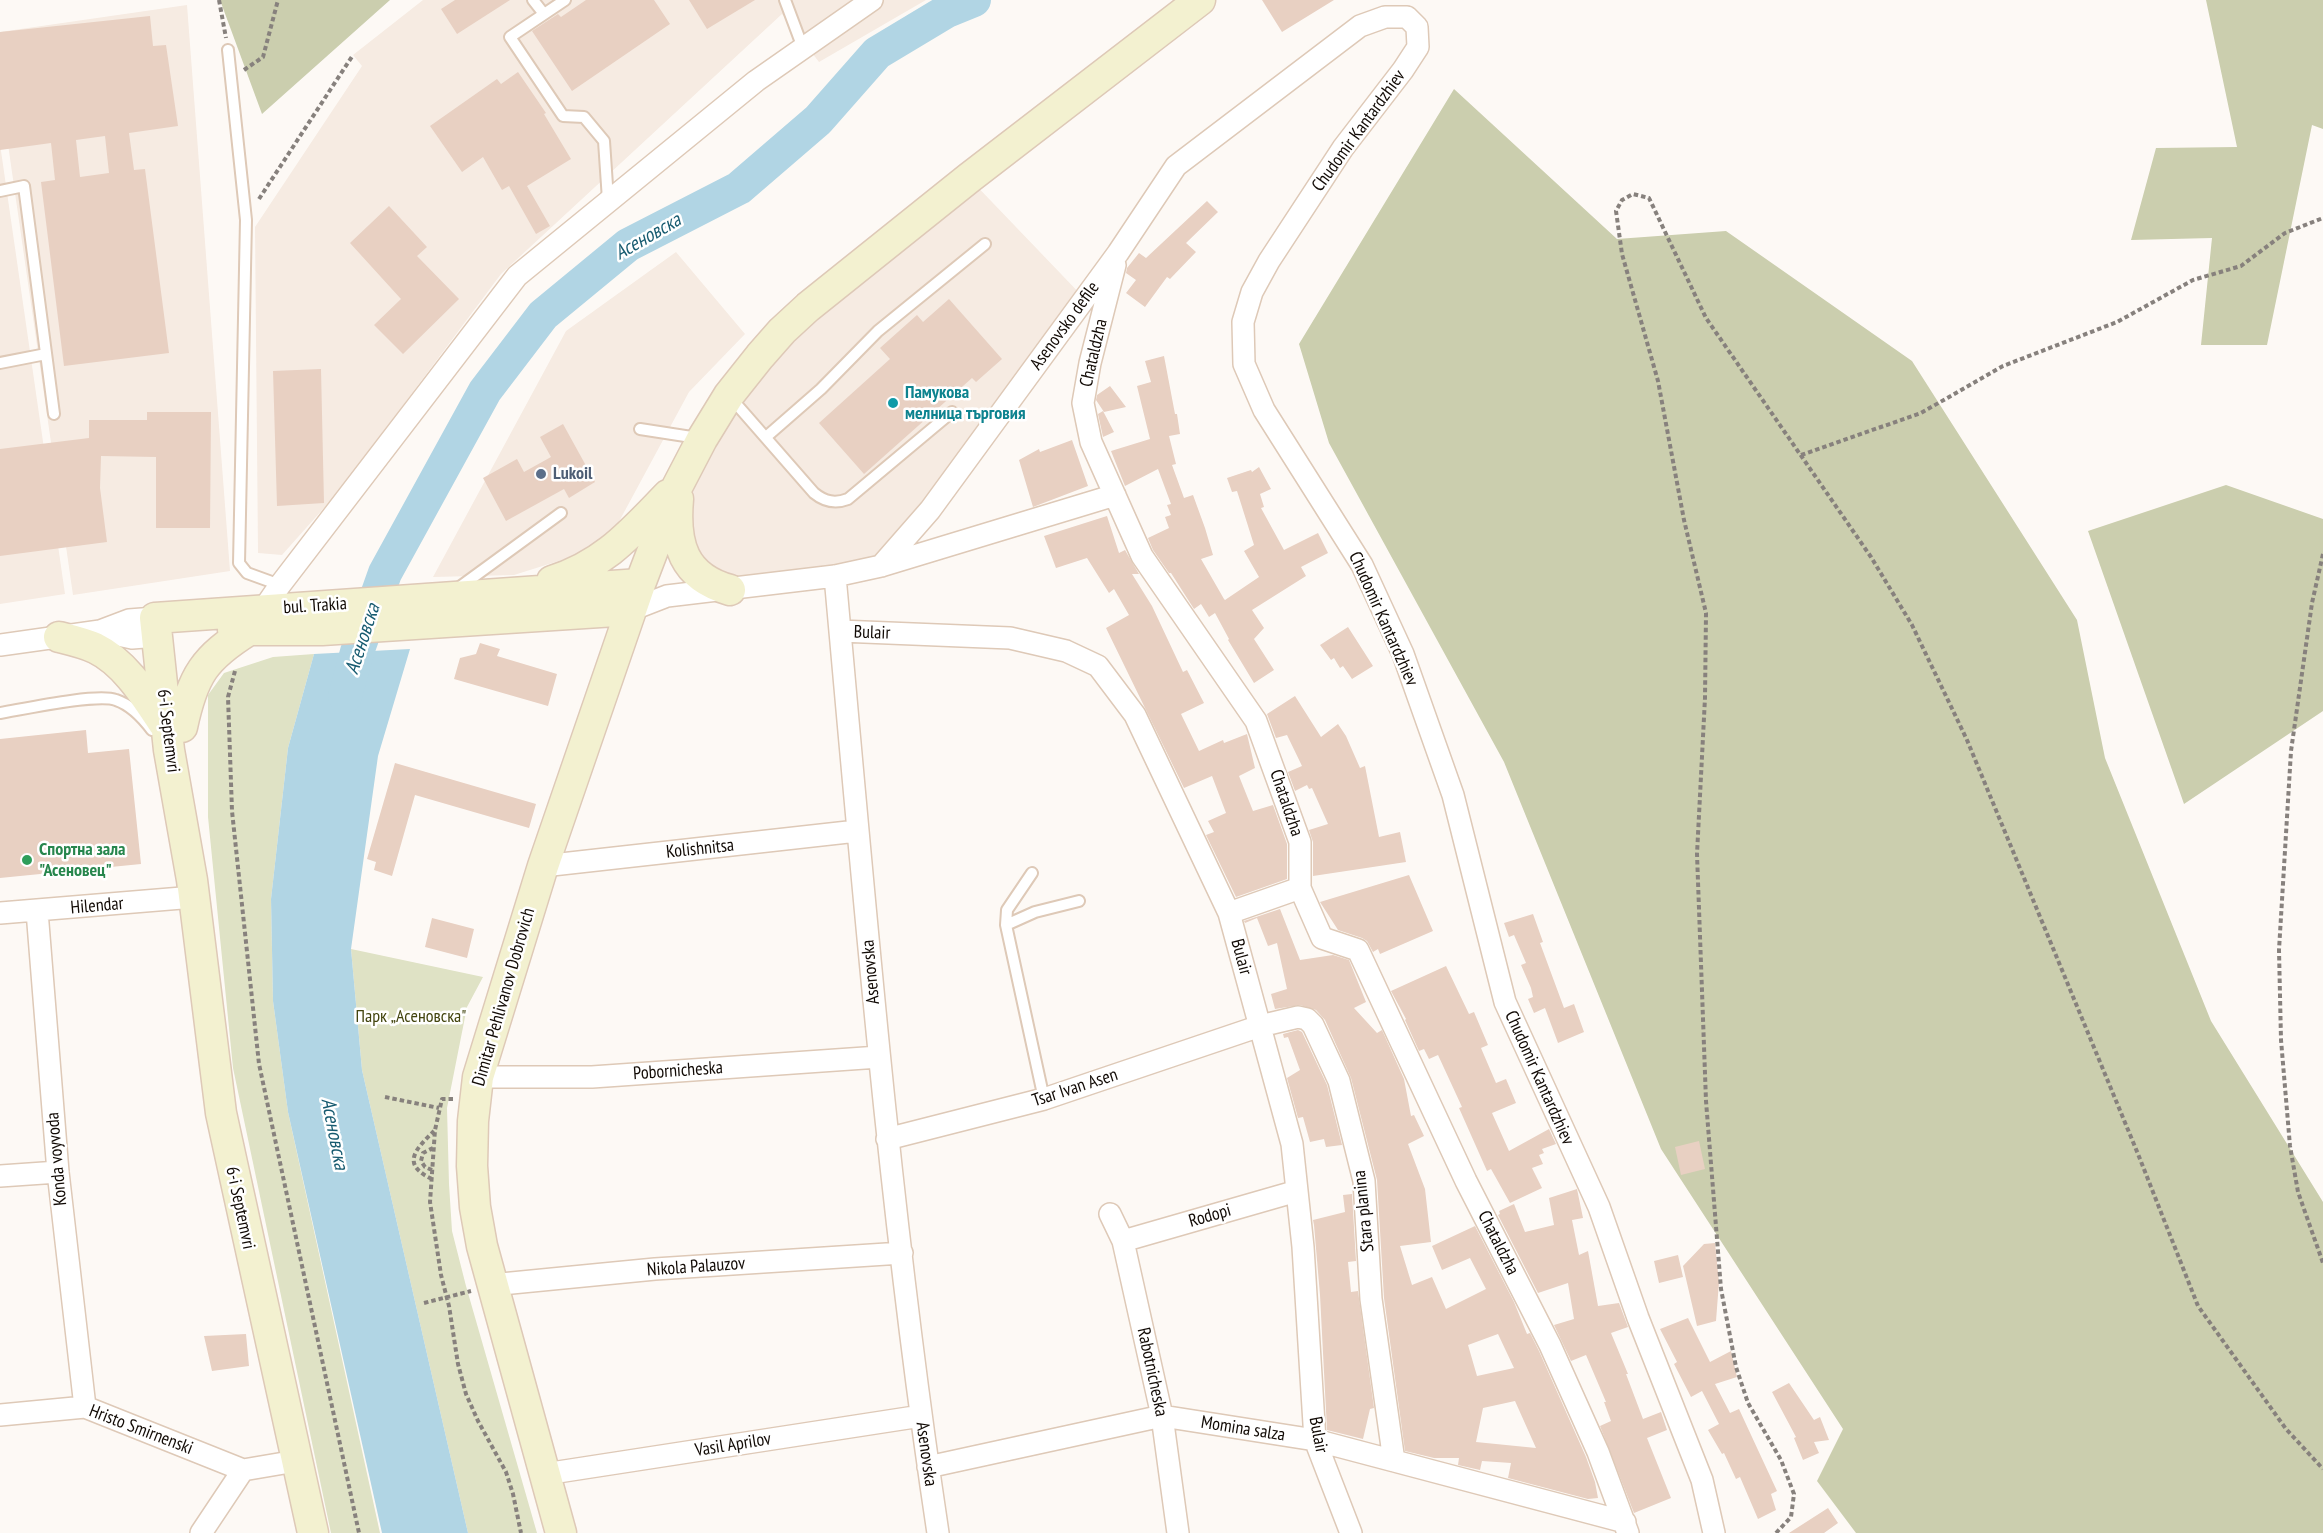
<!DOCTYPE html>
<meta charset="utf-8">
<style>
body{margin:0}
canvas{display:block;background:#fdf9f5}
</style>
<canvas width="2323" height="1533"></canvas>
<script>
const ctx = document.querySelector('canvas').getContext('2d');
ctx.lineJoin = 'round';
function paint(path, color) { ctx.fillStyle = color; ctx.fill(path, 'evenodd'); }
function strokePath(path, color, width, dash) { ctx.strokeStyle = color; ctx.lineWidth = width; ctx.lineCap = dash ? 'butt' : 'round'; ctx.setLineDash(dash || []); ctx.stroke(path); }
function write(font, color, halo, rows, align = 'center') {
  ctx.font = font + ' "PT Sans Narrow",sans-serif'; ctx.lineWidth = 5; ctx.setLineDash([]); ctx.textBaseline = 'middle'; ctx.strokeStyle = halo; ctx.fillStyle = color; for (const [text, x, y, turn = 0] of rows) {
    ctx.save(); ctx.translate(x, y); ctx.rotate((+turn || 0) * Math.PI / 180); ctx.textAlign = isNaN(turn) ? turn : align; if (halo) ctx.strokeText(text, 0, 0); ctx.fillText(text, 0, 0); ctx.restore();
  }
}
const built = new Path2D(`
 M423,0H926L819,62L782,14L501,274L339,491L282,555L258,553L255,227L362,66L353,55Z
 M187,5L230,571L73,595L0,89V32Z
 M0,144L65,594L0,604Z
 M969,178L1085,299L881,566L730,590L695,572L676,516L729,396Z
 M676,252L745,334L689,392L615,529L584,553L514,575L433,577L566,331Z`);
const green = new Path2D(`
 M314,654L288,748L271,899L273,1001L288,1112L380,1533H331L233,1068L208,817V695L224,673L273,657Z
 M351,949L483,977L467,1007L447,1108L449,1184L452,1231L466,1286L537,1533H468L362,1070Z`);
const forest = new Path2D(`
 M220,0H390L262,114Z
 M2206,0H2323V129L2312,125L2267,345H2201L2212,238L2131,240L2156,148L2237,147Z
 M1454,89L1617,239L1726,231L1912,361L2077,620L2105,758L2211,1021L2323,1202V1533H1856L1817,1481L1843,1429L1661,1149L1504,762L1329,443L1299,344Z
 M2226,485L2323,519V711L2184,804L2088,531Z`);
const water = new Path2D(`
 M410,649L378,756L351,949L362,1070L468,1533H382L288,1112L273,1001L271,899L288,748L314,654Z`);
const river = new Path2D(`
 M345,696L357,652L385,573L485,391L543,315L628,245L739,188L818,120L877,53L947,11L974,0`);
const building = new Path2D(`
 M455,0H510L457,34L441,9Z
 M586,0H654L670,24L572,91L532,31L558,14L561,17Z
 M689,0H755L707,29Z
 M1262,0H1334L1282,32Z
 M150,16L153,46L166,45L178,126L129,133L134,170L145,169L169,353L64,366L41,182L55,180L51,143L0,150V32ZM105,136L109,173L80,177L76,140Z
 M518,72L546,113L544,114L571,159L527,186L550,226L536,234L509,186L502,190L483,157L462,172L430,126L497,79L501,84Z
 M1207,201L1218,212L1186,243L1196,252L1170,279L1167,277L1145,307L1126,293L1136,280L1126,273L1127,268L1139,253L1146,258Z
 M389,206L427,247L417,256L459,299L403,354L374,325L401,299L350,243Z
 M949,299L1002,359L976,382L972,378L864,474L819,423L890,359L880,348L917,315L923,322Z
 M1164,356L1175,414H1177L1180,434L1169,436L1176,464L1172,465L1184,498L1193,495L1205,528L1213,555L1201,559L1224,599L1225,600L1259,577L1244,551L1254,545L1237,491L1232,492L1227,478L1251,470L1252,472L1259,467L1271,489L1260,494L1264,507L1261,508L1284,550L1318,533L1328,553L1301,567L1306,576L1252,610L1264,628L1254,639L1274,670L1254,683L1228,640L1229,639L1215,613L1209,617L1201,604L1194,609L1171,573H1169L1153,550L1148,538L1169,528L1165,517L1171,515L1167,505L1171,504L1158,469L1125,486L1111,451L1150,439L1137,386L1151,382L1145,361Z
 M321,369L324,503L277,506L273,371Z
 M1110,386L1126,407L1104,412L1096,400L1097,395Z
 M1103,411L1114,432L1103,437L1098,414Z
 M147,412H211L210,528H156V457L101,456L100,488L107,542L0,556V449L89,438V420H147Z
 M563,424L595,482L569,498L564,489L506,521L483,478L517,459L524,472L551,457L540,437Z
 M1072,440L1088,486L1033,507L1019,460L1039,449L1040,452Z
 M1107,516L1119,553L1125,550L1139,574H1132L1152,606L1183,672L1187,670L1204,703L1181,714L1199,751L1223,740L1224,743L1247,734L1255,768L1239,776L1253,811L1273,805L1287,844V879L1236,897L1206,835L1214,832L1208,821L1226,813L1212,776L1184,788L1106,628L1129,615L1114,589L1109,593L1087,558L1056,568L1044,536Z
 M1348,627L1373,666L1352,679L1343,666L1340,668L1334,658L1331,660L1320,645Z
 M480,643L500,649L497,656L557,674L548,706L454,679L460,658L476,654Z
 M1295,696L1321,737L1338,724L1346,736L1360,768L1365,766L1379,837L1400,832L1406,862L1313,876V842L1309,830L1328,824L1312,788L1309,789L1307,785L1295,791L1288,772L1302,766L1287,735L1276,738L1267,714Z
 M86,730L88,753L129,749L141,864L0,878V739Z
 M395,763L536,804L529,828L415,795L392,876L374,870L376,862L367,859Z
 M1409,875L1433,931L1380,954L1378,949L1373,952L1367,941L1362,938L1338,930L1320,902Z
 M1280,909L1300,960L1333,955L1349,960L1366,1002L1354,1008L1377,1033L1382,1030L1404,1079L1411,1116L1414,1115L1424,1136L1408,1144L1425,1189L1431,1242L1400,1246L1412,1285L1432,1277L1446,1309L1486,1289L1470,1258L1442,1270L1432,1246L1475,1226L1514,1302L1527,1334L1530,1333L1539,1351L1586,1457L1595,1482L1598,1498L1588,1499L1508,1478L1511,1463L1482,1461L1480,1470L1458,1465L1459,1458H1434L1405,1451L1384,1298L1377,1180L1351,1078L1325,1020L1316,1010L1300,1005L1275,1009L1271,994L1287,989L1277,943L1268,946L1257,918L1245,923L1244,921ZM1498,1334L1514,1368L1477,1376L1468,1345ZM1515,1401L1536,1448L1476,1442L1483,1408Z
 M1533,914L1543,942L1540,943L1564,1008L1574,1004L1584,1032L1558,1043L1545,1008L1534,1013L1528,999L1533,997L1531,988L1521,965L1526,963L1514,935L1509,937L1504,923Z
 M432,918L474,929L467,958L425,947Z
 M1446,966L1469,1014L1474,1012L1488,1045L1481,1048L1496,1083L1506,1079L1516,1103L1492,1113L1509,1151L1549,1129L1556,1144L1542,1149L1544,1153L1539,1155L1543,1164L1532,1168L1542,1188L1510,1203L1491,1169L1487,1171L1459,1108L1462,1107L1438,1055L1429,1059L1424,1049L1419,1051L1405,1020L1406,1019L1391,991Z
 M1298,1030L1302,1032L1327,1085L1342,1145L1326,1147L1324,1139L1310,1142L1303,1117L1298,1118L1287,1078L1300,1070L1288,1037L1284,1038L1283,1034Z
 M1699,1141L1705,1169L1681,1175L1675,1147Z
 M1577,1189L1583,1218L1572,1220L1579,1255L1588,1251L1598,1306L1619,1303L1628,1327L1611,1333L1628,1374H1626L1643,1419L1661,1412L1667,1430L1647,1438L1671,1498L1634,1513L1600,1426L1611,1421L1604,1402H1606L1586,1355L1571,1361L1554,1325L1574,1319L1568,1283L1538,1293L1498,1215L1500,1214L1499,1211L1514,1204L1525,1232L1554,1225L1549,1198Z
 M1352,1194L1356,1261L1348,1262L1351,1292L1358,1291L1374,1408L1370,1409L1363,1439L1327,1430L1320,1295L1314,1225L1313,1220L1345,1212L1343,1195Z
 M1715,1243L1719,1282L1716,1321L1697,1326L1683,1266L1704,1244Z
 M1678,1255L1683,1277L1659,1283L1654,1261Z
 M1688,1318L1710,1362L1731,1351L1737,1377L1715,1384L1730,1413L1739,1409L1777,1491L1771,1494L1776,1510L1758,1519L1740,1477L1736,1479L1724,1453L1722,1454L1708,1430L1719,1424L1702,1391L1691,1397L1674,1364L1677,1362L1660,1329Z
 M246,1334L249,1366L212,1371L204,1336Z
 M1789,1383L1814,1420L1820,1417L1829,1440L1814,1442L1819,1453L1803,1460L1794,1438L1796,1437L1772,1392Z
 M1828,1508L1838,1523L1824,1533H1789Z`);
const path = new Path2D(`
 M219,0L226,38
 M244,70L263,57L278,0
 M259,199L353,55
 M1801,455L1921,413L2003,366L2117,322L2193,280L2241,266L2285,233L2323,218
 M2323,554L2312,603L2291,751L2279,950L2281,1040L2290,1146L2298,1192L2323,1263
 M235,671L228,697L232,811L259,1064L359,1533
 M385,1097L439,1108
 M453,1099H442L435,1130L430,1202L441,1275L449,1306L458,1364L466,1394L478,1421L506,1472L513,1494L521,1533
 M432,1170L425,1167L421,1161L423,1153L433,1148
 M432,1179C400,1164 416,1149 434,1131
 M424,1303L471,1291
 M1776,1533L1791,1517L1794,1494L1781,1460L1748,1403L1736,1367L1721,1289L1706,1101L1697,854L1705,698L1706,613L1684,520L1658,381L1622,254L1616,211L1622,200L1633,194L1649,198L1706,318L1871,557L1912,625L1967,740L2138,1154L2198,1306L2286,1429L2323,1469`);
const service = new Path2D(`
 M533,0L544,14
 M565,0L510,37L563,116L584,117L604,141L608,200
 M785,0L803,48
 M228,50L246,220L239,563L247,573L280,585
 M0,191L24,186L54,414
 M0,363L46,354
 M731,398L814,493C825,502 835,504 848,499L952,412
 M640,429L698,438
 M766,437L821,389L878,331L985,244
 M457,589L561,513
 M0,713C24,709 97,693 116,700C131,705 143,718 152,730
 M1032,873L1007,910L1006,925L1044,1099
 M1006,925L1035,912L1079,901`);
const minor = new Path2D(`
 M1115,265L1090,363L1083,403L1091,442L1142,556L1256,721L1300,842V888L1322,938L1358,950L1466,1181L1550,1345L1598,1452L1628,1533
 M881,566L930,510L1118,253L1176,166L1360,26L1385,17H1407L1417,27L1418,47L1403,70L1343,148L1269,261L1252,292L1243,322L1244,364L1264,410L1362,565L1403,654L1453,795L1505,1002L1599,1207L1638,1318L1702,1480L1714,1533
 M835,576C864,896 890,1215 938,1533
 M631,610L667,596L835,576L881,566L1115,495
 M258,617L280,585L517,276L756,81L872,0
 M100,631L132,638L157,636
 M840,631L1010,638L1066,651L1098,666L1135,715L1229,913L1292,1144L1303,1247L1315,1440L1351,1533
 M0,645L100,631L129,620L155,618
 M543,866L857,831
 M37,911L58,1172L85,1407
 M0,913L194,897
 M1229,913L1300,888
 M478,1077H592L879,1057
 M887,1139L1044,1099L1260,1026L1298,1017L1307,1019L1313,1025L1339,1081L1364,1181L1371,1299L1394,1461
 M0,1176L58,1172
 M1110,1214L1123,1241L1162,1416L1178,1533
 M1123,1241L1297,1191
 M491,1285L655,1269L902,1253
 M0,1415L85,1407L243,1470
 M928,1467L1162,1416L1315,1440L1625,1522
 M545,1474L921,1416
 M201,1533L243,1470L296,1461`);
const secondary = new Path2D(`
 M678,499C674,544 683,577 730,590
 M552,581C604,565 631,533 668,495
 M233,630H322L631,610
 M59,637C71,640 84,643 95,648C126,663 146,697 164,724
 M182,727C193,675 204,658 249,630
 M313,1533L221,1113L192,880L169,750L155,618L640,584
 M561,1533L482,1246L475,1207L472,1166L473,1121L478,1077L543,866L640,584L677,487L702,439L729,395L760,356L782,331L808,307L969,178L1200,0`);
const markers = [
 [893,403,6,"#0f9aa8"],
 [541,474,6,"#5c6f8a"],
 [27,860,6,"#2e9e5b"]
];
const streetNames = [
 ["Chudomir Kantardzhiev",1359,131,-54],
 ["Asenovsko defile",1065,326,-54],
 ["Chataldzha",1094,353,-77],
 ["bul. Trakia",315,606,-4],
 ["Chudomir Kantardzhiev",1383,619,66],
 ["Bulair",872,633,2],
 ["6-i Septemvri",168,731,83],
 ["Chataldzha",1286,803,71],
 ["Kolishnitsa",700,849,-6],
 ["Hilendar",97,906,-5],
 ["Bulair",1241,957,75],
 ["Asenovska",871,972,-95],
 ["Dimitar Pehlivanov Dobrovich",504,997,-74],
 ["Pobornicheska",678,1071,-4],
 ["Chudomir Kantardzhiev",1539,1078,66],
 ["Tsar Ivan Asen",1075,1088,-18],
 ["Konda voyvoda",57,1159,-95],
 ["6-i Septemvri",240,1208,78],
 ["Stara planina",1364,1211,-96],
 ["Rodopi",1210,1216,-16],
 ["Chataldzha",1498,1243,63],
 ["Nikola Palauzov",696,1267,-4],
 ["Rabotnicheska",1152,1372,78],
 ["Momina salza",1243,1429,9],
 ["Hristo Smirnenski",141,1430,21],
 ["Bulair",1318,1435,79],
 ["Vasil Aprilov",733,1445,-9],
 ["Asenovska",926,1454,82]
];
const cultureNames = [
 ["Памукова",905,393],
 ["мелница търговия",905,414]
];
const serviceNames = [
 ["Lukoil",553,474]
];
const leisureNames = [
 ["Спортна зала",39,850],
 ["\"Асеновец\"",39,871]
];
const parkNames = [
 ["Парк „Асеновска\"",411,1017]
];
const waterNames = [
 ["Асеновска",648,237,-30],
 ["Асеновска",363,639,-72],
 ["Асеновска",334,1134,79]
];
paint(built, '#f6ebe2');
paint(green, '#dfe2c5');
paint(forest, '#cbceae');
paint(water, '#b1d5e4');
strokePath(river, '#b1d5e4', 34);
paint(building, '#e8d0c2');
strokePath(service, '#dec9b7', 14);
strokePath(minor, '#dec9b7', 24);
strokePath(secondary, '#dec9b7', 33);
strokePath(path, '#87817d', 4, [4.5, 3]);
strokePath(service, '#fff', 10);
strokePath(minor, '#fff', 21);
strokePath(secondary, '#f3f1d0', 30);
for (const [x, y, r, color] of markers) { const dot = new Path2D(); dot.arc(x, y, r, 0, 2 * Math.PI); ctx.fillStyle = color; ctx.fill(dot); strokePath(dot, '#fff', 2); }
write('18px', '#110a05', '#fff', streetNames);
write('bold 18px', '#0d838f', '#fff', cultureNames, 'left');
write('bold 18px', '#4e5e75', '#fff', serviceNames, 'left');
write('bold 18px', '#27864d', '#fff', leisureNames, 'left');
write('18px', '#42440e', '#fff', parkNames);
write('italic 20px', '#175b70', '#fff', waterNames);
</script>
